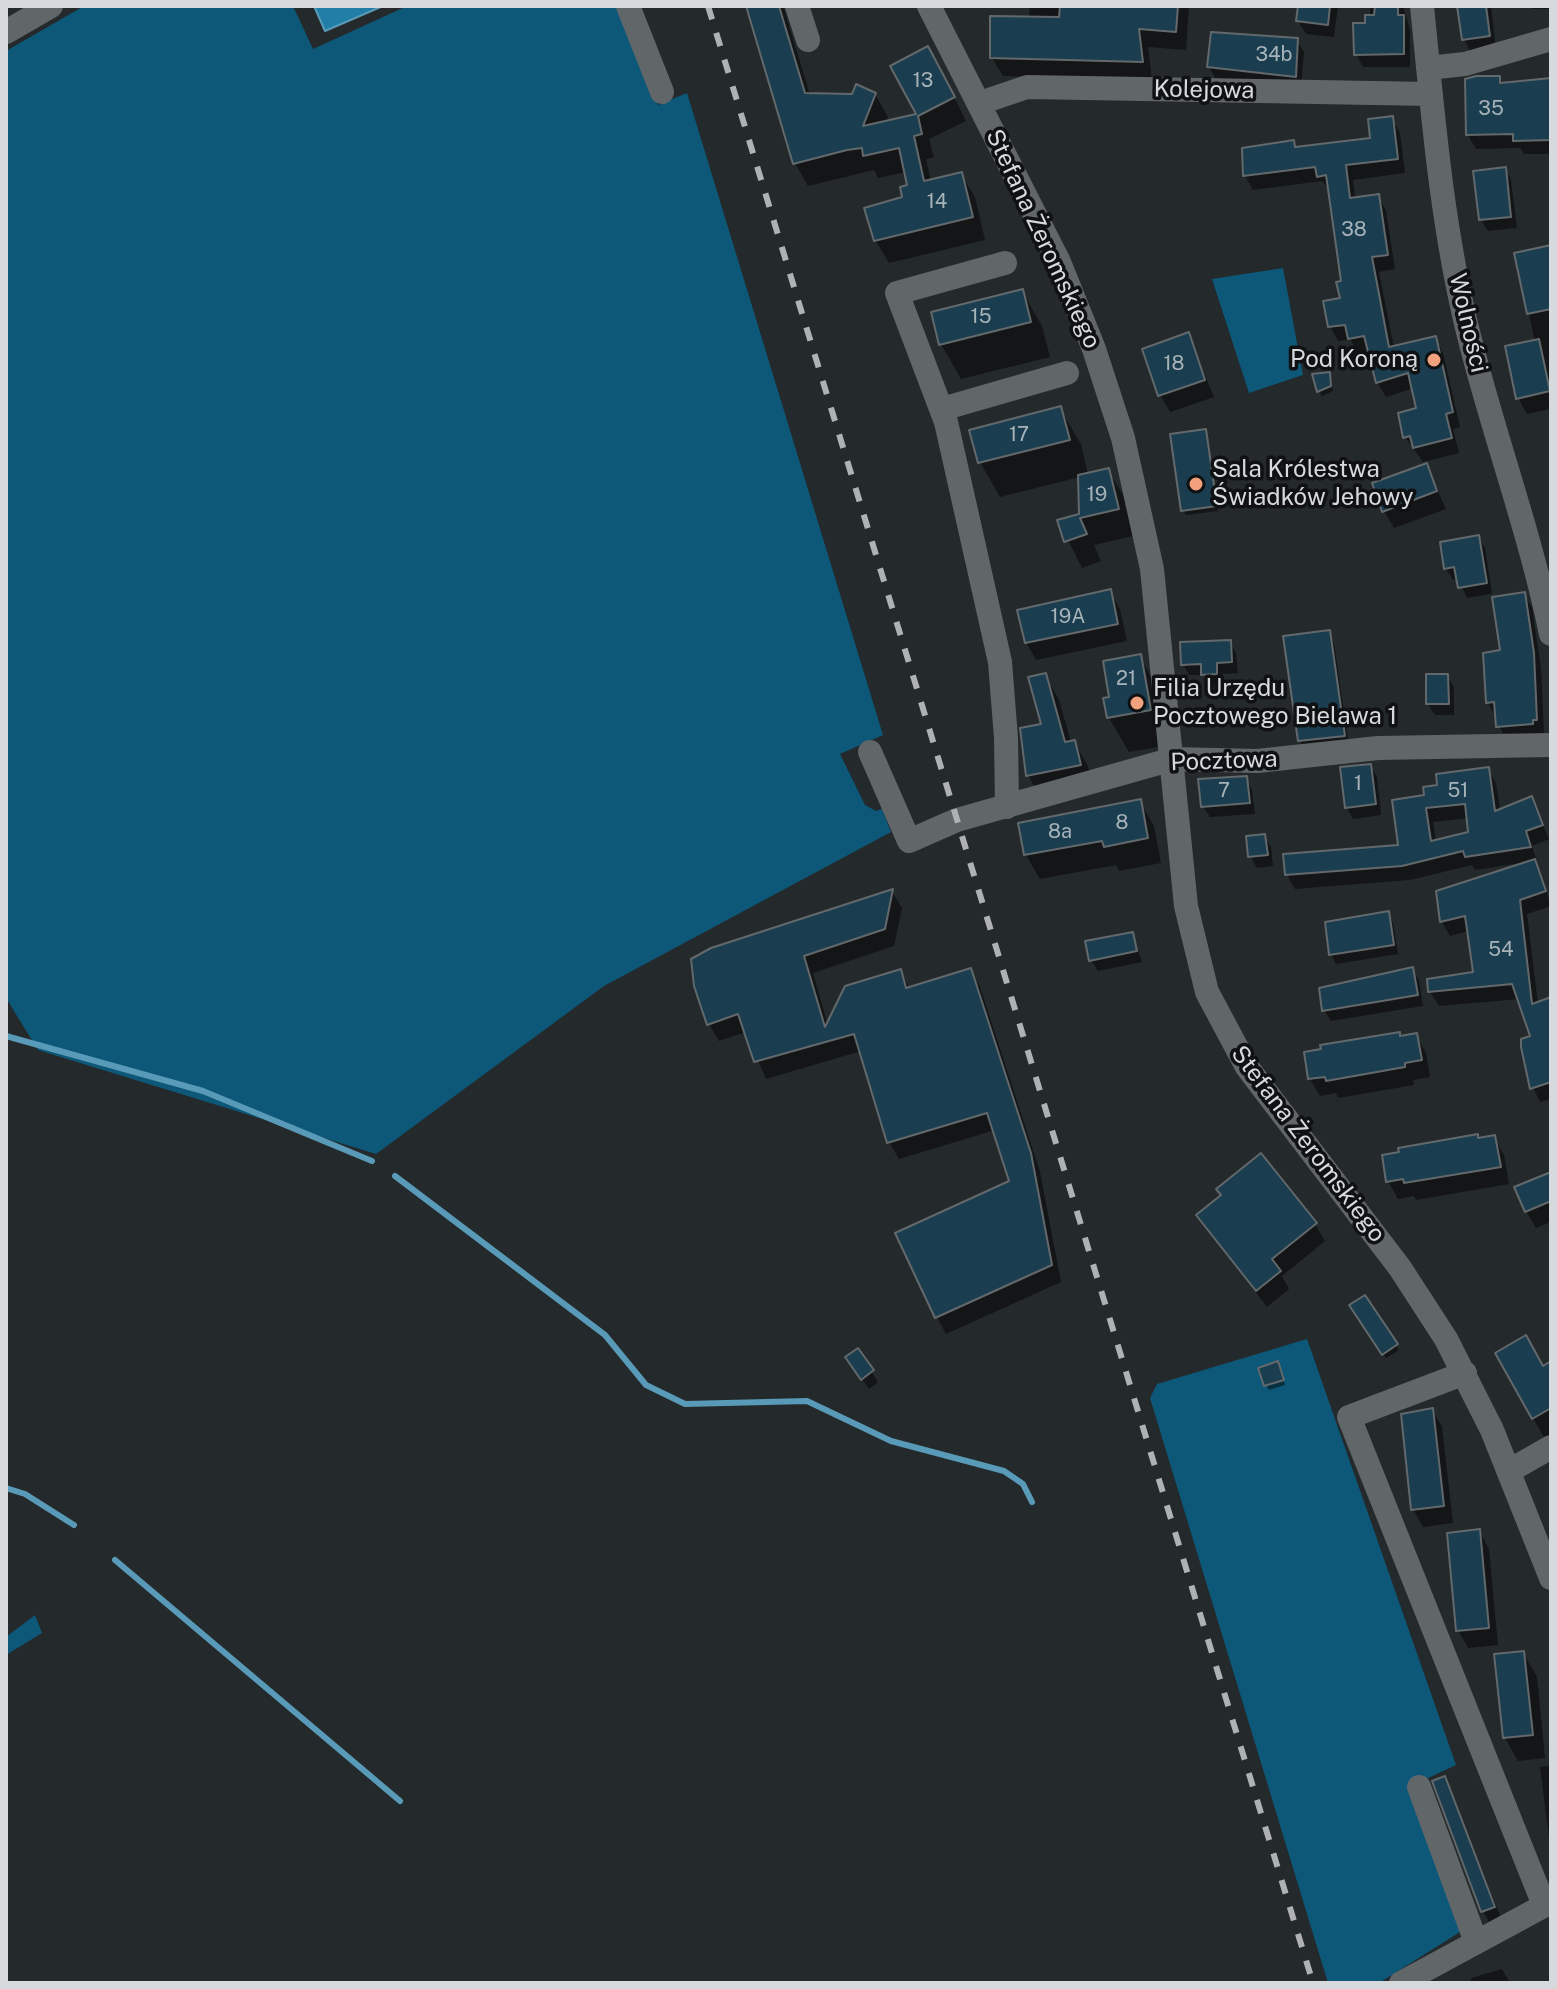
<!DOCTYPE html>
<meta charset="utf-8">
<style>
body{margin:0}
#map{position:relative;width:1557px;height:1989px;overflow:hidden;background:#24292b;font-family:"Public Sans",sans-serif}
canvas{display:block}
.frame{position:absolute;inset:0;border:8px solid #d7dadc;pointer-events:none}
</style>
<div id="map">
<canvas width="1557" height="1989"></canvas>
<div class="frame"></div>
</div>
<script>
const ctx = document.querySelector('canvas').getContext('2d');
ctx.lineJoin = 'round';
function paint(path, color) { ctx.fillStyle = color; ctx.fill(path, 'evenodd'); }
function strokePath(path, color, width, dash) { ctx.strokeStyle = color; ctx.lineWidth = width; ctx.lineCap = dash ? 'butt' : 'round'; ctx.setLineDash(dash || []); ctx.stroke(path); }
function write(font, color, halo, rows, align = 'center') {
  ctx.font = font + ' "Public Sans",sans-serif'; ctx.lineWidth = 7; ctx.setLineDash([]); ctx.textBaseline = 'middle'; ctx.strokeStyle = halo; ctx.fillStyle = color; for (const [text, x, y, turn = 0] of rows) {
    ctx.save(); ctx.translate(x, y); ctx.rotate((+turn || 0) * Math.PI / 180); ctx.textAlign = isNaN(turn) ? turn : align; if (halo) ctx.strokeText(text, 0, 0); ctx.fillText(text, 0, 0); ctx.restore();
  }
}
const green = new Path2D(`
 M84,6H293L313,49L407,6H621L658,105L687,93L883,735L840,754L865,805L876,811L882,809L891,832L604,986L376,1154L38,1050L6,998V51Z
 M1283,268L1303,375L1249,393L1212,279Z
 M1307,1339L1456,1765L1413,1785L1460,1932L1379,1983H1328L1150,1398L1157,1384Z
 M35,1615L42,1633L6,1655V1637Z`);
const water = new Path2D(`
 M314,6H383L325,31Z`);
const shadow = new Path2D(`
 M744,6H783L810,95L875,94L888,117L886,123L918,115L941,71L966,121L929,139L934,157L926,159L931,182L961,174L975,197L985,240L889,263L875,240L905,199L909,186L906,172L878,178L874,170L808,186L795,163L754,24Z
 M1030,6H1189L1186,50L1148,47L1152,80L1003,76L992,58L1029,18Z
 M1300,6H1338L1334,37L1306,34L1298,21Z
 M1370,6H1403L1410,30V67H1363L1356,54L1370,17Z
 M1460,6H1491L1496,49L1471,53L1464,39Z
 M1531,6H1551V9H1533Z
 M1297,40L1304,52L1301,87L1215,78L1209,67Z
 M1551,80V154H1524L1520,148L1476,149L1468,135L1498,85Z
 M1392,119L1400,133L1405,173L1353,180L1355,199L1378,196L1386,211L1395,269L1379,272L1394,348L1435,338L1443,353L1460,427L1453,429L1459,453L1423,462L1405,437L1419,409L1414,388L1386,397L1377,382L1369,351L1358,353L1350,339L1338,341L1330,326L1342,300L1343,282L1330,190L1322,181L1253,190L1245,176L1244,149L1293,142L1297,149L1372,139Z
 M1505,169L1511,180L1517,228L1488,231L1481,220Z
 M1551,247V409L1527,414L1518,398L1535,342L1516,255Z
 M1022,291L1042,326L1050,357L961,379L941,344Z
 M1188,335L1214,397L1170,412L1160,395Z
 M1329,374L1333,391L1322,396L1319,391Z
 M1060,409L1081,444L1088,475L1108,470L1124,497L1133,536L1094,545L1101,561L1082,568L1059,522L1081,515L1080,477L1000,497L980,462Z
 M1205,431L1218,511L1186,515L1183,510Z
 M1426,466L1446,509L1394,528L1384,511Z
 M1478,537L1485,548L1492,594L1467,598L1458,578L1453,580L1446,569Z
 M1110,592L1120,609L1127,641L1036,660L1026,642Z
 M1524,594L1532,608L1541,668L1544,733L1506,740L1488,702Z
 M1329,632L1334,643L1349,746L1306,751L1300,741L1286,638Z
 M1230,642L1236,653L1238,673L1222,674V685H1210L1204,675H1189L1183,664Z
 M1140,657L1160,692L1169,745L1129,752L1109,718L1112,698Z
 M1045,675L1059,700L1071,742H1074L1088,766L1093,790L1042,800L1028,775L1044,726Z
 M1447,676L1454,687V715H1435L1428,704Z
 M1370,766L1377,777L1381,815L1353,819L1347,808L1342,769Z
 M1488,769L1496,783L1500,811L1531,799L1549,839L1532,846L1551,906L1527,914L1538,1004L1551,999V1099L1540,1102L1526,1073L1531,1072L1533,1037L1519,999L1439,1006L1430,992L1475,974L1469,931L1450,936L1442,922L1438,893L1520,863L1475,870L1472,865L1410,880L1295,889L1287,875L1285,856L1401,846L1426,797L1440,786ZM1468,818L1470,834L1436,842L1433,822Z
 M1246,778L1252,790L1255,814L1210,817L1203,806Z
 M1140,802L1154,826L1161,863L1119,871L1116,865L1040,879L1026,855L1020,824Z
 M1264,836L1271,847L1273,866L1257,868L1250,856Z
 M892,892L902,908L894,946L813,973L828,1026L900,971L910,989L970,970L980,987L1040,1172L1061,1282L946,1334L937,1317L1011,1182L995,1130L899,1159L889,1142L861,1051L766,1079L746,1032L719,1041L709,1024Z
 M1388,913L1393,923L1398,954L1336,964L1331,954Z
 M1132,934L1142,962L1098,971L1091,960Z
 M1412,969L1419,980L1423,1006L1331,1021L1324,1010Z
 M1416,1035L1426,1053L1430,1077L1413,1080L1414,1085L1338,1098L1336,1093L1320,1096L1310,1079L1401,1038Z
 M1494,1138L1504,1155L1509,1184L1416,1200L1414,1196L1398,1199L1388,1181L1479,1140Z
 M1551,1175V1222L1536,1228L1526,1211Z
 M1198,1216L1315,1224L1325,1241L1282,1276L1289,1289L1267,1307Z
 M1364,1298L1399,1350L1386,1358L1352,1306Z
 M858,1350L878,1382L869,1389L854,1368Z
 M1497,1354L1543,1368L1551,1364V1436L1545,1439Z
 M1280,1368L1285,1385L1269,1390L1266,1385Z
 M1432,1410L1442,1427L1453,1523L1423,1527L1413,1509Z
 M1479,1531L1489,1549L1498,1645L1468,1648L1458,1630Z
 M1523,1653L1537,1677L1545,1758L1518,1761L1505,1738Z
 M1551,1766V1853L1540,1767Z
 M1444,1778L1504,1925L1493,1929L1483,1911L1435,1782Z
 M1502,1969L1510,1983H1472L1471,1978Z`);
const stream = new Path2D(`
 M6,1036L203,1091L372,1161
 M395,1176L605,1335L646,1385L685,1404L807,1401L891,1441L1004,1471L1023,1484L1032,1502
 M6,1488L25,1494L74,1525
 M115,1560L400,1801`);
const building = new Path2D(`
 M746,6H779L805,93L852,94L856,84L876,93L863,126L916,114L890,66L928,46L955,97L918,116L922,134L914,136L924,181L962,172L973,217L874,241L864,208L902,197L900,187L907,185L899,148L863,156L862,148L847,150L793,164Z
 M1060,6H1178L1176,32L1139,29L1143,62L990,58V16L1059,17Z
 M1298,6H1330L1328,25L1296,21Z
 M1375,6H1398V15H1404V54L1354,55L1353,23H1365V15H1374Z
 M1457,6H1486L1490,36L1462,40Z
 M1211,32L1298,38L1296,77L1207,67Z
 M1476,76H1500V83L1551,78V140L1513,141V134L1466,135L1465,79Z
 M1393,116L1398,159L1346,165L1350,198L1379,194L1388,255L1372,257L1389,347L1436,336L1453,412L1446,414L1452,438L1413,448L1410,436L1403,438L1398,413L1416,408L1408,373L1376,383L1364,336L1348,339L1345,325L1328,327L1323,301L1340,298L1336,282L1341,281L1326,175L1317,177L1315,167L1243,176L1242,148L1294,140L1295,147L1370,138L1368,119Z
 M1506,167L1511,217L1479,220L1473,171Z
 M1551,245V309L1527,314L1514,253Z
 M1023,289L1031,322L939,345L931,312Z
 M1189,332L1205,380L1158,396L1142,349Z
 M1539,339L1550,391L1516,399L1505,346Z
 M1330,372L1331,386L1317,392L1312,374Z
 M1061,406L1070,440L978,463L969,430Z
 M1206,429L1217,506L1181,511L1170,434Z
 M1427,463L1437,491L1382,512L1372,483Z
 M1109,468L1119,509L1080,518L1087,534L1064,542L1057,520L1079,514L1078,475Z
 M1479,535L1487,583L1458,588L1454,567L1444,569L1440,542Z
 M1111,589L1118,624L1025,643L1017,610Z
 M1525,592L1534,653L1537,720H1533V724L1496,727L1494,702L1486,703L1483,653L1500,650L1492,597Z
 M1330,630L1345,736L1298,741L1283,636Z
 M1231,640L1232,662L1217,663V674L1201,675V664L1181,665L1180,642Z
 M1141,654L1151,710L1107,718L1103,698L1109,697L1103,661Z
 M1046,673L1065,742L1075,740L1081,765L1026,776L1020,728L1041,724L1028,677Z
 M1426,674H1448L1449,704H1426Z
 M1371,764L1376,804L1345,808L1340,767Z
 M1489,767L1495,811L1532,796L1543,825L1526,831L1531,847L1465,857L1463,851L1402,866L1285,875L1283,854L1398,845L1392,800L1424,795L1423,787L1437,785L1436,774ZM1465,804L1468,832L1431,841L1426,808Z
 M1247,776L1250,803L1201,807L1198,779Z
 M1141,799L1148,838L1104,847L1102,841L1024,855L1018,823Z
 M1265,834L1268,855L1248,857L1246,836Z
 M1535,859L1546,891L1520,900L1532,1004L1551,997V1082L1530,1089L1521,1047V1039L1530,1036L1512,984L1428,992L1427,979L1473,972L1465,916L1440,922L1436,891Z
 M893,889L885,929L804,956L825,1027L845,986L901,969L906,988L971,968L1031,1153L1052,1265L935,1318L895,1233L1009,1181L987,1113L887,1143L854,1034L754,1062L738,1014L707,1025L694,986L691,959L711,948Z
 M1389,911L1394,945L1329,955L1325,922Z
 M1133,932L1137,951L1089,961L1085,941Z
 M1413,967L1418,995L1322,1011L1319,988Z
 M1400,1032V1036L1417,1033L1422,1060L1405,1063V1067L1326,1081L1325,1077L1308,1079L1304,1052L1321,1049L1320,1045Z
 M1478,1134V1138L1495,1135L1501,1167L1404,1183L1403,1179L1386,1182L1382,1155L1399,1152L1398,1148Z
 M1261,1153L1317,1223L1272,1259L1281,1271L1256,1291L1196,1215L1221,1195L1216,1189Z
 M1551,1172V1201L1525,1212L1514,1187Z
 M1365,1295L1398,1344L1382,1355L1349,1305Z
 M1526,1335L1543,1366L1551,1361V1408L1532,1419L1495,1353Z
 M858,1348L874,1370L861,1380L845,1357Z
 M1278,1361L1284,1380L1264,1386L1258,1368Z
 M1433,1408L1444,1506L1411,1510L1401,1414Z
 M1480,1529L1489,1628L1456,1631L1447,1533Z
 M1524,1651L1533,1735L1503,1738L1494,1654Z
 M1445,1776L1495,1907L1481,1912L1432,1781Z`);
const minor = new Path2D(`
 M628,6L662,92
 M797,6L808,40
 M929,6L1059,262L1094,349L1123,438L1152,569L1186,906L1207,992L1247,1067L1400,1268L1446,1339L1492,1430L1551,1578
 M1422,6C1433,116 1442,228 1469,336C1494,436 1530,532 1551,634
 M6,32L51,6
 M1428,68L1465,64L1551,39
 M980,103L1027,87L1431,94
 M1005,263L897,293L946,422L1000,662L1006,738L1007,807
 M942,409L1067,373
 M870,752L909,841L957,820L1173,759L1257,761L1378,748L1551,745
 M1465,1373L1349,1417L1544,1905
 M1509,1471L1551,1447
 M1419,1787L1476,1942
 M1401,1983L1551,1902`);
const rail = new Path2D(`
 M708,6L1313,1983`);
const markers = [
 [1434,360,8,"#f2a17e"],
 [1196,484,8,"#f2a17e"],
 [1137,703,8,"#f2a17e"]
];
const numberNames = [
 ["34b",1274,55],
 ["13",923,81],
 ["35",1491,109],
 ["14",937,202],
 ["38",1354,230],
 ["15",981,317],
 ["18",1174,364],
 ["17",1019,435],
 ["19",1097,495],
 ["19A",1068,617],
 ["21",1126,679],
 ["1",1358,784],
 ["7",1224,791],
 ["51",1458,791],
 ["8",1122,823],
 ["8a",1060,832],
 ["54",1501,950]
];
const streetNames = [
 ["Kolejowa",1204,90,1],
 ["Stefana Żeromskiego",1043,239,65],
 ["Wolności",1468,323,77],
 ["Pocztowa",1224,761,-2],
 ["Stefana Żeromskiego",1308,1144,53]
];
const poiNames = [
 ["Pod Koroną",1418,360,"right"],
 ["Sala Królestwa",1212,470],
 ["Świadków Jehowy",1212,498],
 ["Filia Urzędu",1153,689],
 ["Pocztowego Bielawa 1",1153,717]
];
paint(green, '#0d5878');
paint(water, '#217ea7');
strokePath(water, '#589ab7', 2);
paint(shadow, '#0007');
strokePath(stream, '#589ab7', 6);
paint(building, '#1a3e50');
strokePath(building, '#63686b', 2);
strokePath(minor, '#616669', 24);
strokePath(rail, '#aeb2b4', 6, [14, 14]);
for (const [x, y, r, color] of markers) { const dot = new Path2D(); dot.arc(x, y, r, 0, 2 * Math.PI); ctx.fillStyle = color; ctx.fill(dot); strokePath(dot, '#0f1112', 3); }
write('20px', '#a8b3b9', null, numberNames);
write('24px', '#d7dadc', '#0f1112', streetNames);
write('24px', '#d7dadc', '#0f1112', poiNames, 'left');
</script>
